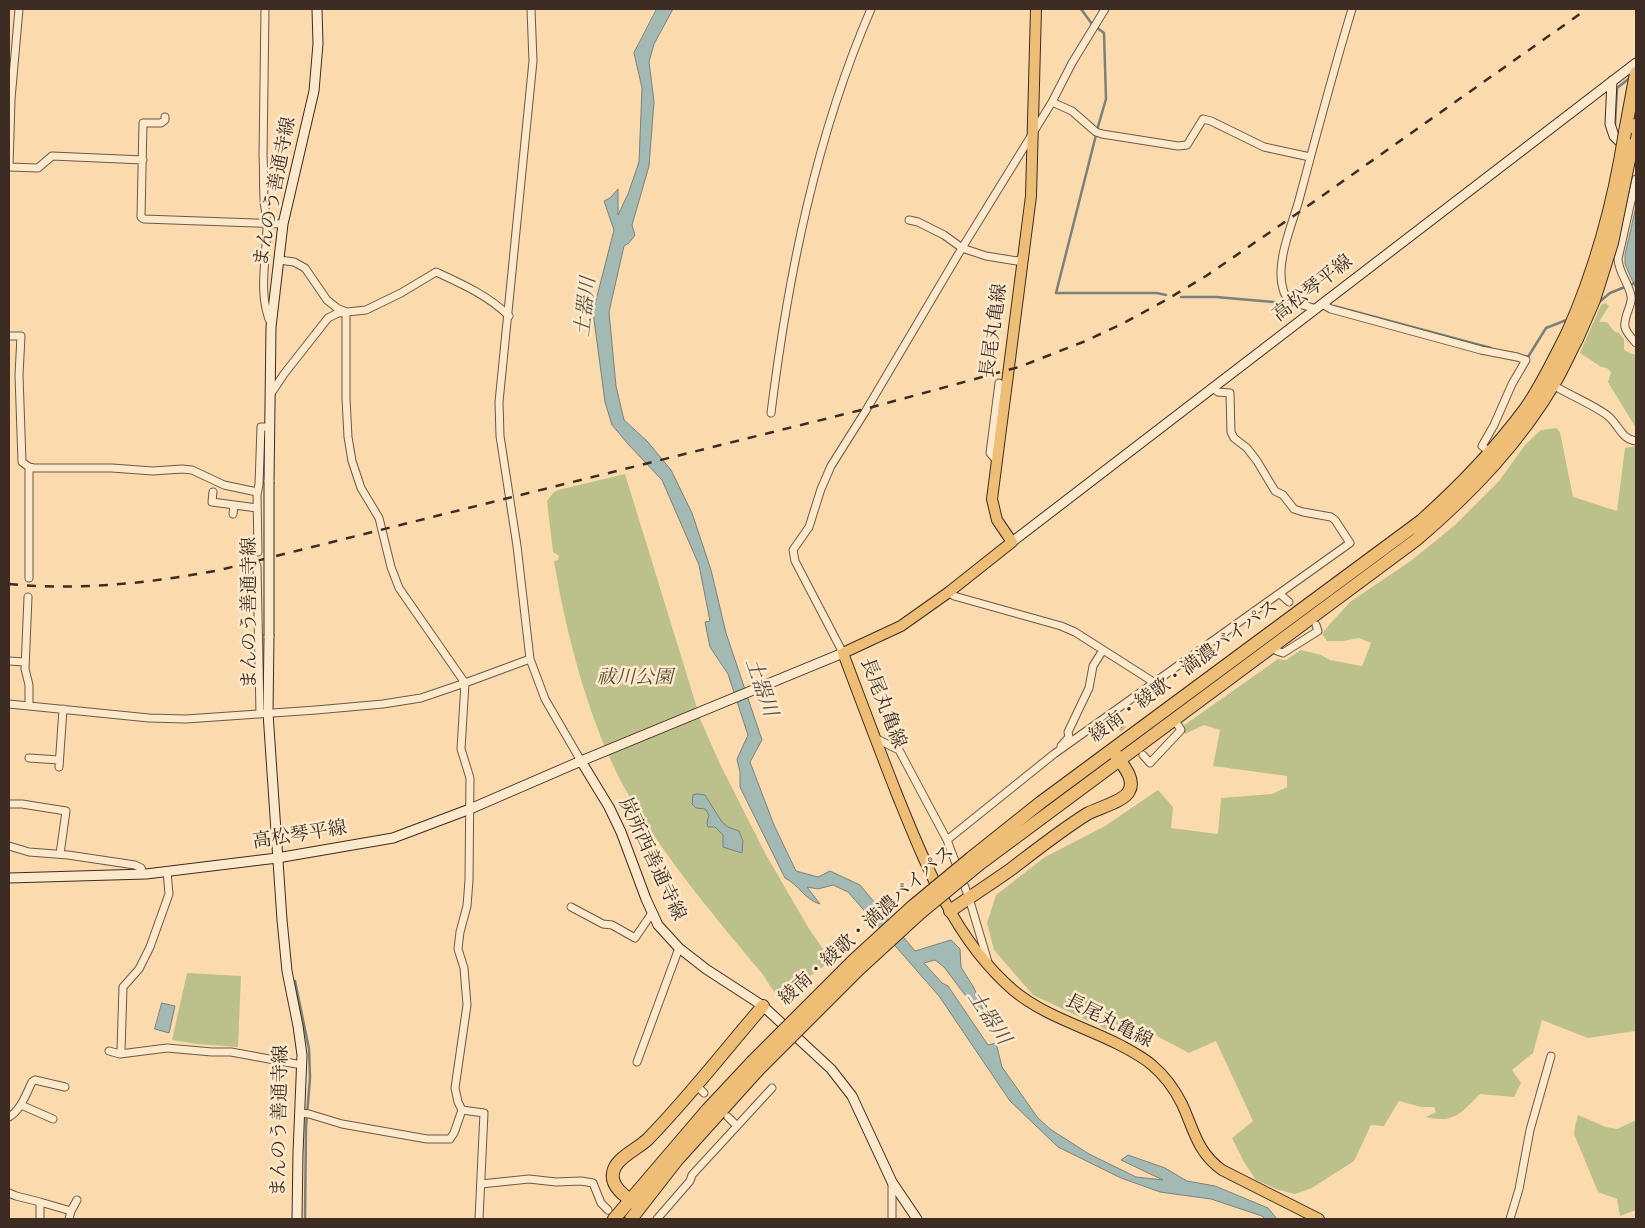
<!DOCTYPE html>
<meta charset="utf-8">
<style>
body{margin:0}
#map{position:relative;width:1645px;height:1228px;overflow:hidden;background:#fbdbae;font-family:"Sorts Mill Goudy",serif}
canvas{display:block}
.frame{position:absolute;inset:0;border:10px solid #3c2c23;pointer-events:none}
</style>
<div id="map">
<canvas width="1645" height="1228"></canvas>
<div class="frame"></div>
</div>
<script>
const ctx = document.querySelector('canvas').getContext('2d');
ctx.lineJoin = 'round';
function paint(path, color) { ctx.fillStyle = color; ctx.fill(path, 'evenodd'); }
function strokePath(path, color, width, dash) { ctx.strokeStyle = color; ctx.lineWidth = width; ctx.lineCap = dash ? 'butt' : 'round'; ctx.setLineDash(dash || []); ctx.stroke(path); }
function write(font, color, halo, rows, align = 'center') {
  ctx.font = font + ' "Sorts Mill Goudy","Noto Serif JP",serif'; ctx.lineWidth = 5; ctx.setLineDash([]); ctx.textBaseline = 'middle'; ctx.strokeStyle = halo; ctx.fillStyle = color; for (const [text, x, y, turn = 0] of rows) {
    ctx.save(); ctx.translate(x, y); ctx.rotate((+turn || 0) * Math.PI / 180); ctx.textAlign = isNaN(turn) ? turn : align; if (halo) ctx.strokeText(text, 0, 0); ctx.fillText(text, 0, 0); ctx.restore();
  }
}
const green = new Path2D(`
 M1605,303L1609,306L1599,322H1607L1614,331L1619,333L1624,339V350L1632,354H1636V428L1608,382L1611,372L1607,368L1601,367L1580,353L1601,305Z
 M1556,428L1560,432L1573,497L1617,511L1625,448L1636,446V1031L1588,1038L1542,1020L1533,1053L1512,1070L1521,1083L1514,1097L1480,1094C1461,1113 1454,1124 1426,1117L1436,1112L1434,1107H1421L1399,1101L1384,1126L1371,1125L1354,1161L1312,1188L1295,1194L1279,1190L1256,1180L1244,1162L1232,1138L1253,1121L1216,1041L1189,1053L1134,1024L1114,1033L1033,995L994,950L987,923L996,895L1045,857L1105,826L1158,790L1173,807L1171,828L1218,834L1221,798L1272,794L1287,787V776L1213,766L1220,730L1204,725L1185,734L1183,726L1278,659L1286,660L1301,650L1321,655L1330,660L1362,666L1371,643L1359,638L1343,641H1327L1322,634L1329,625L1350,602L1412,560L1455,525L1499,481L1525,445L1541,430Z
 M625,474L701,721L719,762L765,853L808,927L831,961L779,998L770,986L764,976C716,918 666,860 628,794C591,730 566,635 554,561L558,560L559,556L553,552L547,501L554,492L558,490Z
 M187,973L241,976L238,1047L197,1044L172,1040Z
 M1578,1115L1606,1127L1617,1129L1636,1120V1210L1620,1216L1617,1199L1598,1192L1574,1134L1575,1126Z`);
const water = new Path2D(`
 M657,9H673L654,44L649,62L654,102L649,166L632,225L635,235L629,243L624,246L609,312L616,386L624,420L647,441L671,470L692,513L711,570L726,633L762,740L750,762L774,825L796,871L818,877L830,871L860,885L915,951L951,940L960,949L961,967L974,988L992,1031L944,967L935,960L924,963L942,983L948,986L988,1045L996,1043L1002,1067L1038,1118L1050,1129L1089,1154L1136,1177L1163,1180L1121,1160L1128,1155L1165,1168L1187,1181L1215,1186L1268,1208L1277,1219H1265L1262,1216L1211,1199L1160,1192L1121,1178L1058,1147L1010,1101L939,996L848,892L833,885L818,889L807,887L820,904C805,900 799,885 785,878L740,787V772L737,759L748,735L728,674L710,647L705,622L710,621L699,565L662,480L628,444L612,425L605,402L593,312L614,230L604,201L610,198L618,189V215L628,194L639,162L642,88L634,53Z
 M1636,207V289L1625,264V255Z
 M698,794L705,795L722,822L728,827L739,831L743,841L742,853L723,847V835L715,827H708L707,823L709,815L705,809L696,808L692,804L693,795Z
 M162,1003L175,1006L169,1033L155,1029Z`);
const stream = new Path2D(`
 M1081,9L1092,24L1104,33L1106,99L1097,130
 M1615,125L1617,88L1631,77
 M1096,135L1056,293H1157L1166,295
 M1181,297H1216L1285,303
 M1598,303L1610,293L1635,283
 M1334,306L1491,348
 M1496,350L1513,353
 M1525,356L1528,357L1546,328L1569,319
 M295,981L309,1049L310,1078L306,1127L305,1219`);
const streetTunnel = new Path2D(`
 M1119,724L1131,739`);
const street = new Path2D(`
 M265,9L263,156C264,170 263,184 264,198C264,207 267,216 267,225C267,257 257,294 271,324
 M531,9L533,61L499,402L500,436L517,546L530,659L545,699L581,761
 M1052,102L1072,111L1096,132L1102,134L1178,146L1187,145L1203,119L1211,121L1264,147L1310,157
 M165,117V120L161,123H143L141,217L144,219L283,224
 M9,167L11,99L19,9
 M9,167L38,168L52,156L143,160
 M1636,179L1618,259C1619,274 1629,283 1631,296C1632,300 1630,305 1629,308C1622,326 1623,329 1636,343
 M909,220L918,222L944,235L962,248L986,256L1017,261L1024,258
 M279,260L294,262L305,268L327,300L337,308L346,312V398L348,437L352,461L361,488L379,518L391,567L399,588L465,683L461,749L470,778L469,880L467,906L460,932L458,949L464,968L467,1005L455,1088L458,1102L462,1110L454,1133L450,1139H427L342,1124L309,1114L300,1113
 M1322,304L1331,309L1481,350L1517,357L1526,360L1512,384L1494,425L1482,446L1491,453
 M1316,309C1302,303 1287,306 1283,289C1275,263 1292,225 1299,200C1316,136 1333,72 1352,9
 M9,336H21L19,375L22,462L29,467L34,468H112L153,471L182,469L192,470L224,485L257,492
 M1553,385C1569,395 1594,405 1608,416C1619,425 1621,439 1636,441
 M270,395L284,374L328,318L338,313L366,310L401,293L436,272C462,284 489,296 509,316
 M771,413C788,276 816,136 871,9
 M996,460L990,453L999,383
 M29,467V578
 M213,492L212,502L257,508
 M233,514L234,505
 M258,552L257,495L259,484L261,427H269
 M257,566L260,714
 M949,592L954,596L1061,626L1075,632L1155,683
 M1280,594L1289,602
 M28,597L25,669L29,685V706
 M1273,644L1277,651L1283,653L1318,631L1316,625
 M843,653L795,561L793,550L809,527L821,489L831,466L865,412L962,248L1052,102L1072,63L1105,9
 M9,661L25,662
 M9,704L149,718L186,719L316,710L383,704L421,698L465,683L530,659
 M1112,713L1119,724
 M875,738L899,750L947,840L969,898L988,962
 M1061,746L1069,737L1068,732L1089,688L1093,666L1103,650
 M1143,755L1150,763L1181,730L1174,719
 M29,758L59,760
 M59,767L63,709
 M9,804H22L66,811L60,854
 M947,840L1054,754L1350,543L1335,520L1331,517L1303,512L1294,509L1283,495L1275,491L1257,461L1247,448L1234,438L1231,432L1230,393L1218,392L1213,388
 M9,846L29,852L68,855L135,865L141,868L144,874
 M571,907L603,924L612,925L635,938L652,913
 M109,1051L120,1054L167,1048L212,1052H231L302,1065
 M121,1051L123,987L139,969L150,947L169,894L167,872
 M637,1062L679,948
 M696,1085L704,1093
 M21,1105L53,1119
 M462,1110L484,1113L479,1219
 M9,1117C21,1110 26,1094 32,1082L35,1080L65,1087
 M728,1117L737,1126
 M892,1182V1219
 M481,1184L529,1179L556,1182L581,1181L593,1183L601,1203L608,1210
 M9,1193L16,1196L40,1202V1219
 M40,1202L71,1211L77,1200
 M69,1219L71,1211
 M657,1219L690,1181L692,1175L772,1088
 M1510,1219L1519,1189L1530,1130L1551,1056`);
const secondary = new Path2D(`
 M1612,81L1610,124L1614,136L1636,158
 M269,482L271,327L283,224L314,91L318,44L317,9
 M1012,542L1636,63
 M269,636L268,713L282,920L287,971L298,1026L302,1055L298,1153L297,1219
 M581,761L609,807L621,832L646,899L658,925L679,948L706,969L763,1006L831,1069L852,1096L892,1182L917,1219
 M9,878L146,874L277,858L393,838L470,809L581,761L843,653`);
const primary = new Path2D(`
 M1036,9L1031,196L992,499L997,520L1012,542L949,592L901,626L843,653C861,701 879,749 898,797C926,866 955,940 1013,990C1044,1016 1085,1027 1120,1045C1131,1051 1143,1057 1152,1065C1164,1075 1175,1090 1182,1104C1194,1130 1197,1152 1222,1170L1319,1219`);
const highway = new Path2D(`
 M1625,132L1636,73
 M1632,145L1636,125
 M971,858L1040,803L1421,521C1459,487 1495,450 1526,408C1542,385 1554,359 1567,334
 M977,866L1416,540C1471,493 1520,442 1556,380C1564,366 1570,352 1577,339
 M950,911C970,897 990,884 1010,870C1035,851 1060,831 1087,814C1098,808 1125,801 1129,791C1136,779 1122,764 1115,754
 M640,1207C629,1199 610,1188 613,1173C615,1158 638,1149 648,1139C689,1097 725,1050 763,1006
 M614,1219L708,1109L752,1062
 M631,1219L677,1160L758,1070`);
const rail = new Path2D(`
 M9,584C80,591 150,583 220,570L865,409L1019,367L1083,342L1122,324L1166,300L1206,276L1295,215L1587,9`);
const secondaryBridge = new Path2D(`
 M269,482V636`);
const highwayBridge = new Path2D(`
 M1567,334C1596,269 1614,203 1625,132
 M1577,339L1594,300L1612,243L1632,145
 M752,1062L853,961L913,906L971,858
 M758,1070L859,969L920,913L977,866`);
const streetNames = [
 ["まんのう善通寺線",277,192,-79],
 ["高松琴平線",1314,290,-38],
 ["長尾丸亀線",996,331,-82],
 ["まんのう善通寺線",252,613,-90],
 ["綾南・綾歌・満濃バイパス",1185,673,-36],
 ["長尾丸亀線",881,704,69],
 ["高松琴平線",300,837,-9],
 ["炭所西善通寺線",650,860,65],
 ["綾南・綾歌・満濃バイパス",868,927,-42],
 ["長尾丸亀線",1108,1023,27],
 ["まんのう善通寺線",282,1121,-89]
];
const parkNames = [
 ["祓川公園",635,680]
];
const waterNames = [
 ["土器川",588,307,-84],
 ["土器川",759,688,71],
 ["土器川",987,1019,56]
];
paint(green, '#bcc18c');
paint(water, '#a2b9b4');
strokePath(water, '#79817a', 1);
strokePath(stream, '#79817a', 2.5);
strokePath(streetTunnel, '#d5b892', 7, [7, 3.5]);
strokePath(street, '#6c5846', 9);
strokePath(secondary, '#3c2c23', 11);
strokePath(primary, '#3c2c23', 12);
strokePath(highway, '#3c2c23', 14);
strokePath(street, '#fce8ca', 7);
strokePath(secondary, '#fce8ca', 9);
strokePath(primary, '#eebe77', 10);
strokePath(highway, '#eebe77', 12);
strokePath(rail, '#3c2c23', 2.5, [9, 9]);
strokePath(secondaryBridge, '#3c2c23', 11, []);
strokePath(highwayBridge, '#3c2c23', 14, []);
strokePath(secondaryBridge, '#fce8ca', 9);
strokePath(highwayBridge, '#eebe77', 12);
write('19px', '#3c2c23', '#fce8ca', streetNames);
write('italic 19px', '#564a38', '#fce8ca', parkNames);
write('italic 20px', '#564f47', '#fce8ca', waterNames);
</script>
